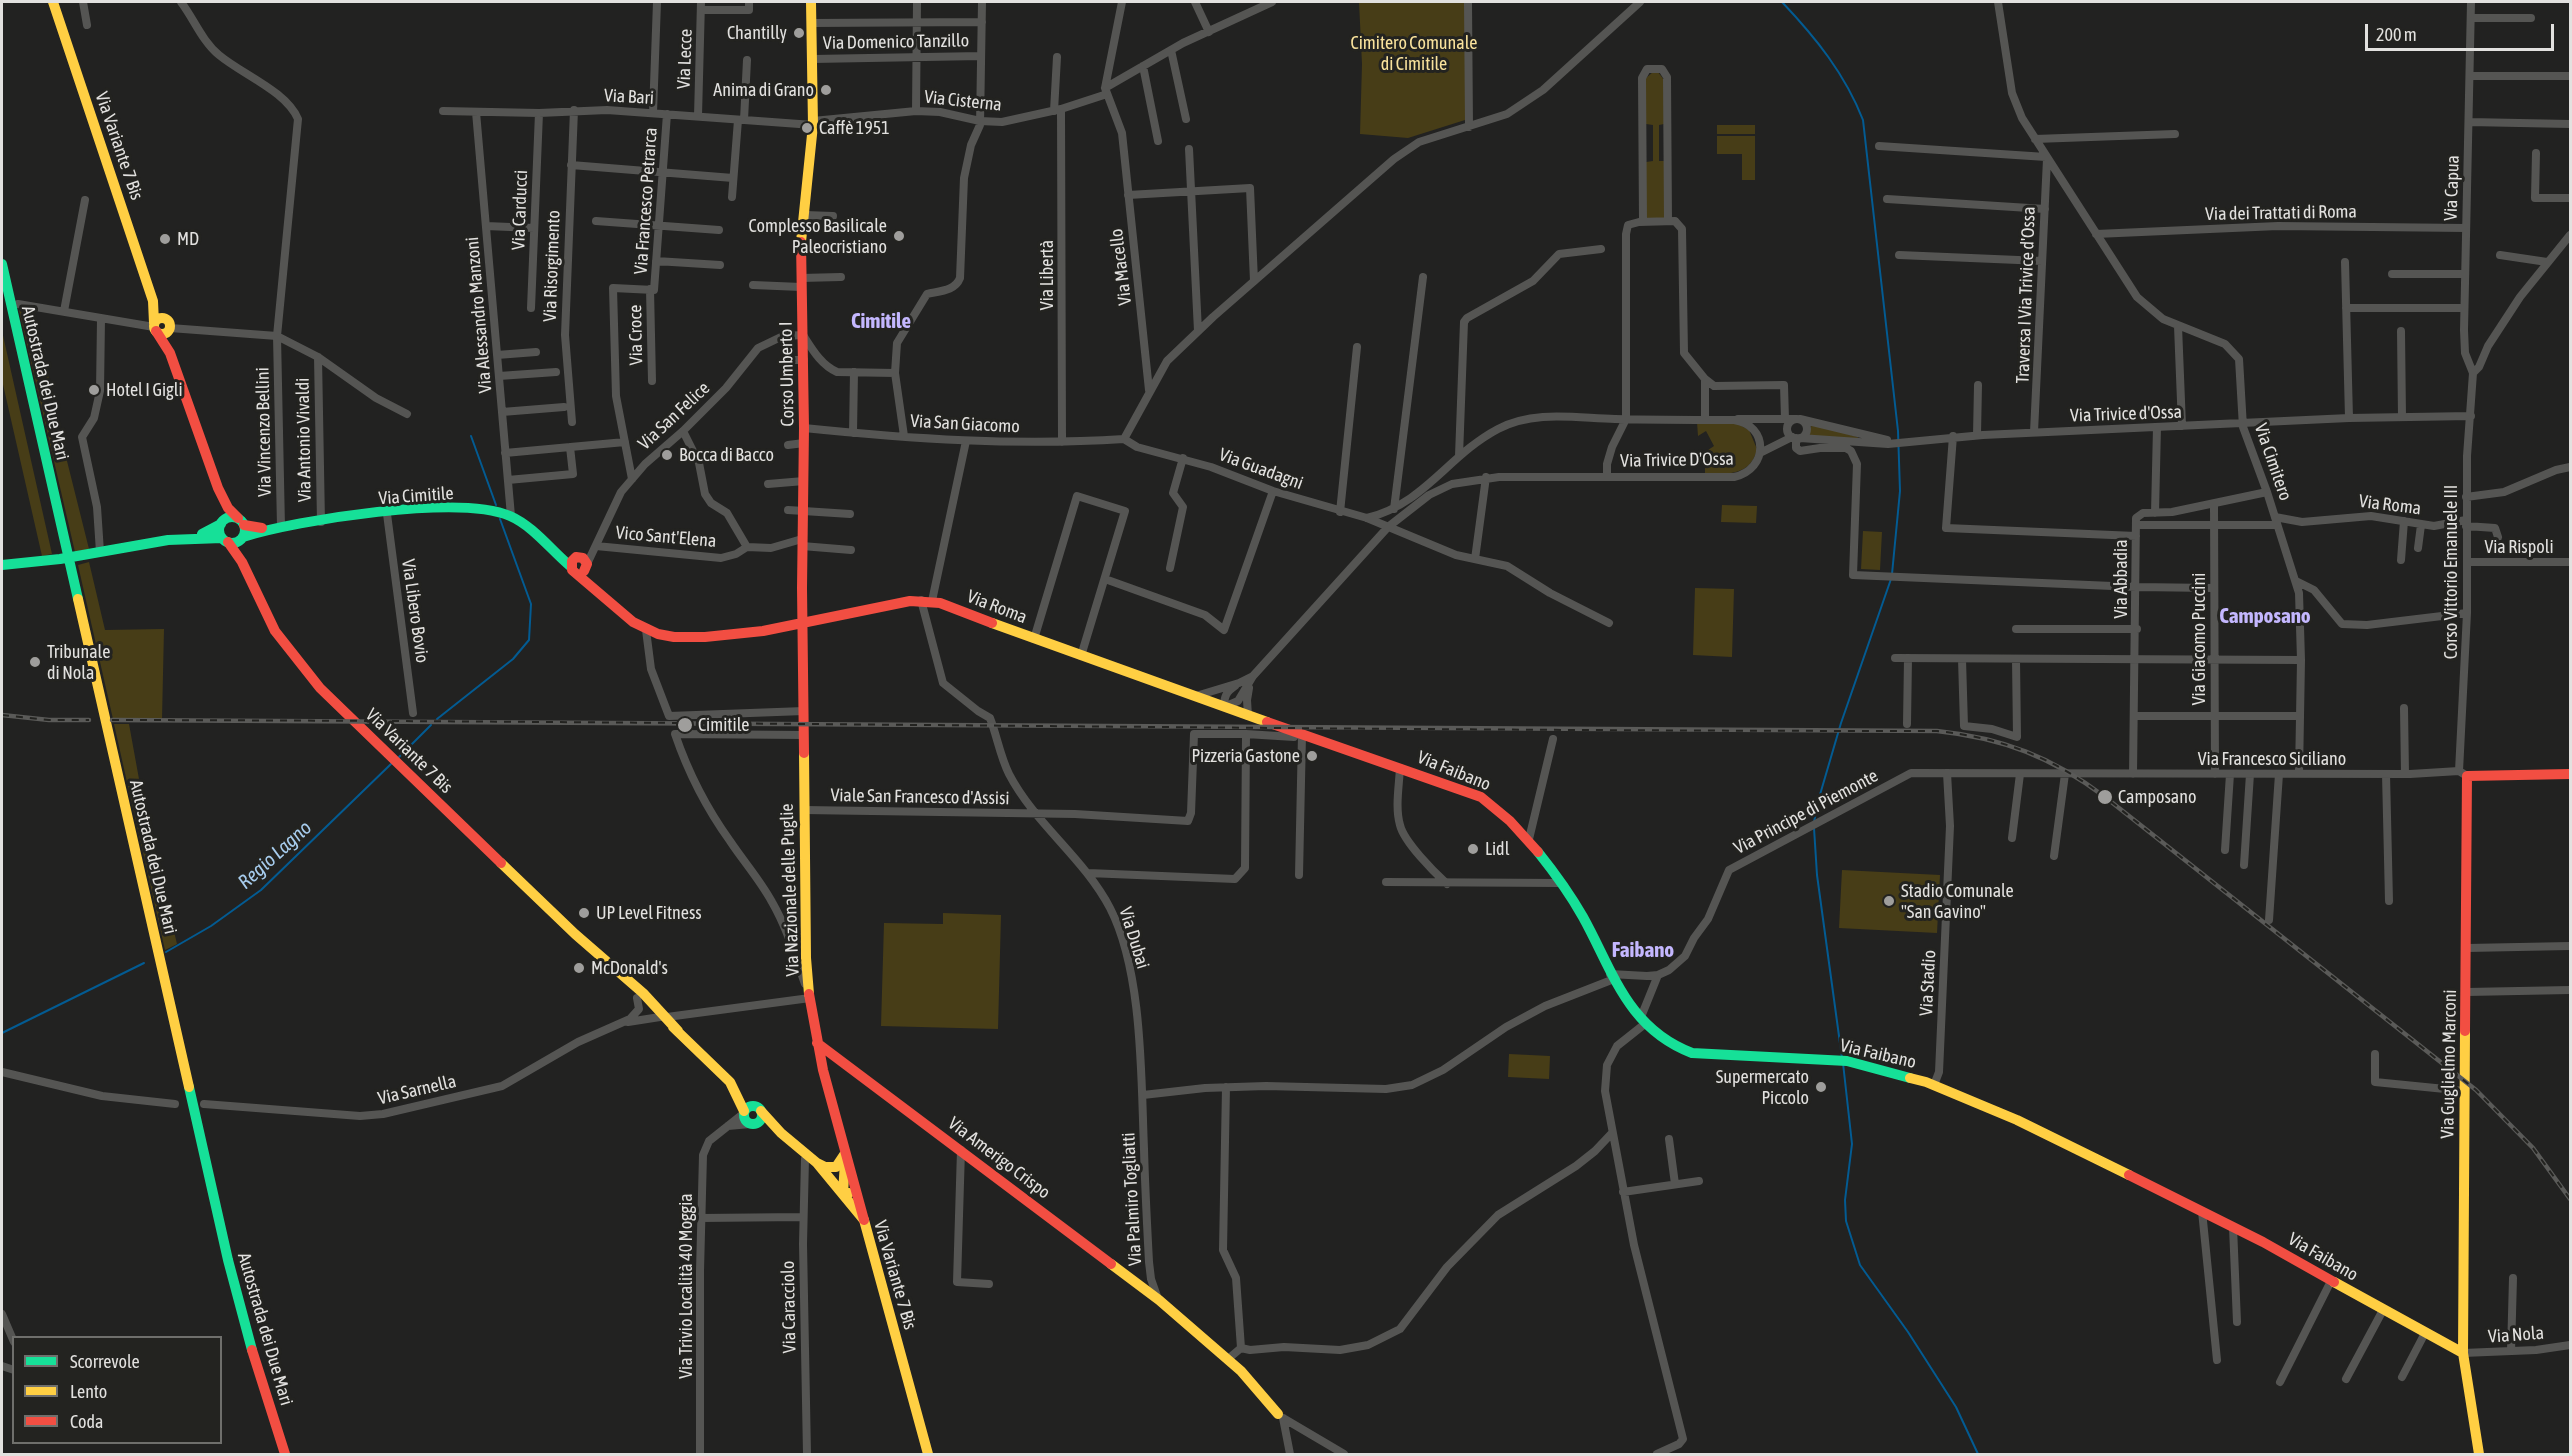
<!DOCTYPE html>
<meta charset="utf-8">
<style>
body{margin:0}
#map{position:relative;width:2572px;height:1456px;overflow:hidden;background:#222221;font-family:"Asap Condensed",sans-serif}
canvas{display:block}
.frame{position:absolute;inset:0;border:3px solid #e2e1df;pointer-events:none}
.legend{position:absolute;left:12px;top:1336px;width:210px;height:108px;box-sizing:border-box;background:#232320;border:2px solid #6f6f6c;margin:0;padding:8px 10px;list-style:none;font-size:18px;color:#e2e1df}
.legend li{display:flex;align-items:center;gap:12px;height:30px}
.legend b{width:30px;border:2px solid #6f6f6c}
.scale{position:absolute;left:2365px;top:24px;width:189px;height:27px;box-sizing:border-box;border:3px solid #e2e1df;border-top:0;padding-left:8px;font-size:18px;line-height:21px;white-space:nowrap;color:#e2e1df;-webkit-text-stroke:4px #232320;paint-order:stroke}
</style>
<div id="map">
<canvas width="2572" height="1456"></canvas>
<div class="frame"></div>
<ul class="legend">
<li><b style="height:8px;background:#16e098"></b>Scorrevole</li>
<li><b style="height:8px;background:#ffcf43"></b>Lento</li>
<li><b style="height:8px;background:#f24e42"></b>Coda</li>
</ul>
<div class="scale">200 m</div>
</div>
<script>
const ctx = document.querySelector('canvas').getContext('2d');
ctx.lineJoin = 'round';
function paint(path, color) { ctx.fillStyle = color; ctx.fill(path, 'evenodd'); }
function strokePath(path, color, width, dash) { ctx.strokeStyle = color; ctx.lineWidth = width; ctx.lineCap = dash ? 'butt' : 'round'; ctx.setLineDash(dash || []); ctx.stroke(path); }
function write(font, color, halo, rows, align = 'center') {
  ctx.font = font + ' "Asap Condensed",sans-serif'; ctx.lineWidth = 6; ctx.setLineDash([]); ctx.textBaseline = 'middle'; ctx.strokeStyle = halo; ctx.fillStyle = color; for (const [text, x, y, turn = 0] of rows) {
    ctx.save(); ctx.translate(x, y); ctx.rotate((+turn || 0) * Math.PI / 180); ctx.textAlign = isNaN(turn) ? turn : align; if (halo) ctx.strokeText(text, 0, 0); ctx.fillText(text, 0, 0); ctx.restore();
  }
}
const green = new Path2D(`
 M1359,2H1465V120L1408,138L1360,134L1362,64Z
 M1653,72H1658L1664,80V124L1659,125V161H1664V218H1646V162L1653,161V125L1646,124V78Z
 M1717,125H1755V134H1717Z
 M1717,136H1755V180H1742V154H1717Z
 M19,310L33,312L48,375L49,380L47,381L89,549L75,552Z
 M2,331L52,554L42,556L2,380Z
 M1697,422H1734L1749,430L1757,449C1751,476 1727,474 1705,474V452L1714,446L1706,431L1698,436Z
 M1812,424L1858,437L1857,440L1808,435Z
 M1722,505L1757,506L1756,523L1721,522Z
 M1863,531L1882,532L1880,570L1861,569Z
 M89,562L105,630L164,629L162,719H113L78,565Z
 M1695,588L1734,589L1732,657L1693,655Z
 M114,724H129L139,779L127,782Z
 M139,784L177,944L165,950L128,786Z
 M1842,870L1940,875L1937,933L1839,928Z
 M943,913L1001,915L998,1029L881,1026L884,923L943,924Z
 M1509,1054L1550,1056L1549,1079L1508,1077Z`);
const stream = new Path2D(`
 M1782,2C1816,38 1845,74 1863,120L1898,431L1900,491L1892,574
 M471,436L496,505
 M437,719L513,659L529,640L531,604L500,519
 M399,757L431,725
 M1814,822L1819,798L1841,723L1891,579
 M1814,828L1817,875L1842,1058
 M166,952L211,926L261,890L391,764
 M2,1033L144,963
 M1843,1063L1852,1144L1845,1200L1846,1221L1860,1265L1908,1332L1956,1407L1978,1454`);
const street = new Path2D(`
 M83,2L87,25
 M181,2C194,19 202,41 219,55C243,75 286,91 298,119L277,336L281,527
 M1122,2L1105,88L1122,133L1149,390
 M1195,2L1209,32
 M1468,2L1469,127
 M1998,2L2012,93L2022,118L2137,297L2163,319L2225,344L2239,359L2243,427L2267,492L2299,593L2301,660L2299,774
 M2471,2L2464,330L2465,353L2473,373
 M701,10H749V2
 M2471,18H2531
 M812,23L982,22
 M1171,50L1186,119
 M813,59L981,56
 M1143,66L1158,141
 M2470,76H2570
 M1105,88L1183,43L1272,2
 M1061,109L1062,442
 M443,111L539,113L607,110L813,125
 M916,111L917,2
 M1054,111L1057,57
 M476,112L511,516
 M653,113L657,2
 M698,116L701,2
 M744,120L747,60
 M813,121L916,111L940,112L980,121L1002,122L1061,109L1107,94
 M2469,122L2570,124
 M2035,139L2175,134
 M1879,146L2046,157
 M1189,149L1198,331
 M2536,153L2535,198H2570
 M571,165L733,178
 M1128,195L1250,188L1254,281
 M732,197L738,120
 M1887,199L2045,209
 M805,215L833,216
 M596,221L719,230
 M1643,221L1642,78L1647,69H1662L1667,77L1668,221
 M486,226L534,228
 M2096,234L2278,226L2466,228
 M1899,255L2042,261
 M2500,255L2547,262
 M656,261L720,265
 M2345,262L2349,418
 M2392,274H2465
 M801,278L841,277
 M753,285L801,287
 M650,289L652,381
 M18,304L154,327
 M531,308L539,113
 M2346,308H2464
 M64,311L85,200
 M2178,326L2182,426
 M170,328L277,336L318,357L376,398L407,414
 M2401,331L2402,417
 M497,355L536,352
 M318,357L321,522
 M787,371L791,360H804
 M2473,373L2479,367L2488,346L2520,297L2570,235
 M499,376L556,372
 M1705,379L1714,386L1784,385L1785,419
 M502,412L564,407
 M1738,419H1797
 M1800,419L1887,440
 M1787 429a10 10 0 1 1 20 0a10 10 0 1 1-20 0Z
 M572,422L565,335L574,110
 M804,428C911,439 1017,446 1124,439
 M683,431L699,463L705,494L711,503L727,513L747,547
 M2034,432L2047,159
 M853,433L854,372
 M1977,435L1978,385
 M904,436L895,373L897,343L927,294C940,291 955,291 960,278L964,178L971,145L980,125L982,2
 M1953,436L1946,528L2136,536
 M1796,438V448L1800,451L1820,448H1846L1851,451L1857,464L1853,575L2136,587L2213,588
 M1800,438L1888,444L1983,435L2349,418L2471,416
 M1124,439L1167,361L1213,317L1394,159L1419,142L1507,114L1543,90L1640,2
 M1124,439L1137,447L1211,467L1273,491L1367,518L1456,555L1507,566L1550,593L1609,623
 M788,445L804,443
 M505,453L625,442
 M1760,453L1792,437
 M1459,456L1464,322L1467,318L1533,281L1559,254L1601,249
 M1607,476V464L1612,447L1626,419V234L1628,225L1639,222L1675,221L1682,229L1684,353L1705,379V420
 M632,479L616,396L613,288L654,290L667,114
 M508,480L573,474L570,447
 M768,484L804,481
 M2466,497L2504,492L2556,470L2570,467
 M2214,504L2215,774
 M1394,509L1423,277
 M788,510L850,514
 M1340,512L1357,347
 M2155,513L2157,427
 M387,514L413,713
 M2275,517L2302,522L2371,516L2434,526L2466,520
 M2136,525H2277
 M2466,526L2495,528L2498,537
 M596,546L721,558L736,554L747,547L771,548L802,539
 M802,546L851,550
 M2418,548L2421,525
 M100,552L97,507L82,437L94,418L100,391L101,319
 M1475,559L1486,477
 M2401,560L2404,521
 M2467,562H2570
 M587,564L621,492L645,464L683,431L726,388L758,348L783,336L803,335C812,349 821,365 837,372L895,373
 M1170,568L1183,507L1173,493L1183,458
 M1105,579L1205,615L1224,630L1273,491
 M2296,581L2314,590L2342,624L2367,625L2467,613
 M921,600L943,683L978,711L990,718C997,736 1000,756 1009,774C1035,824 1084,858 1110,908C1143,972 1141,1079 1144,1149C1145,1187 1147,1224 1149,1262L1151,1279L1157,1296
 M932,601L966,441
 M2016,629H2137
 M646,630L651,669L669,716L804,711
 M1034,639L1077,496L1125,511L1081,656
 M1895,658L2301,660
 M1962,659L1964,726L1992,729L2017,737L2016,659
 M1235,686C1226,692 1224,697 1224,707L1238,701L1253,676
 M1196,696L1239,683L1253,676L1388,527L1429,495L1452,484L1499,477H1734C1769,469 1769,425 1734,420C1694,420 1654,420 1615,419C1575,418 1534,410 1498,429C1447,456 1426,503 1367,518
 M2404,708L2405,774
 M1248,716L1247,700L1249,688
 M2135,716H2300
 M1907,724L1908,658
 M804,735L675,734C688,772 707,809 730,841C744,862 760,880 772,902C787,928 795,956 805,984
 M1400,768C1399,786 1395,808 1400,825C1404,842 1434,872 1447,884
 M2459,771L2467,613V456L2473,373
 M2133,774L2136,518L2143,513L2172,512L2267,492
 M2386,774L2389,901
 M804,810L1075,814L1188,821L1191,813L1194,734H1246
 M2012,838L2020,774
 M1529,839L1553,739
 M2225,850L2230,774
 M2054,856L2065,774
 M2244,865L2250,774
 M1088,873L1235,879L1245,868L1246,734L1294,737L1297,733
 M1299,875L1302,735
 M1386,882L1560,883
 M2269,920L2279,774
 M2467,948L2570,946
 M1610,974L1647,976L1658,975L1669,970L1685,956L1694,938L1708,919L1729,870L1911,773L2410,774L2459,771L2467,776
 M2467,992L2570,990
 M667,1017L810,998L809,995
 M1641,1017L1658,975
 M628,1022L660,1017
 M1646,1023L1617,1046L1607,1065L1605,1091L1634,1245L1683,1439L1679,1444L1657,1454
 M2375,1054V1082L2465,1091
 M2,1072L102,1096L175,1104
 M1934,1085L1939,1072L1950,826L1947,773
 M1226,1087L1223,1250L1236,1278L1241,1348L1228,1359
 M1143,1095L1205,1088L1266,1086L1386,1089L1412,1085L1443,1070L1506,1027L1545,1006L1614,979
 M204,1104L360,1116L383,1114L502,1086L578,1042L630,1019L639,1009L637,998
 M728,1126L750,1124
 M1669,1139L1675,1184
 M961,1150L957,1282L989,1284
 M805,1159L803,1244L807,1454
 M1623,1192L1699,1181
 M2202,1211L2217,1360
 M701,1218L803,1217
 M2233,1227L2237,1322
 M2,1314L14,1342
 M1241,1348L1250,1350L1284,1347L1340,1350L1368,1345L1400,1329L1447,1267L1498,1215L1576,1166L1595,1151L1612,1133
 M2511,1351L2513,1278
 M2463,1353L2536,1350L2570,1345
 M2,1366L14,1370
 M2402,1377L2425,1333
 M2346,1379L2383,1310
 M2280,1382L2331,1281
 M1283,1418L1344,1454
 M1283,1418L1290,1454
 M700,1454V1271L703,1155L709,1141L743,1114`);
const fast = new Path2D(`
 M2,264L78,599
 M219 530a13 13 0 1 1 26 0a13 13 0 1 1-26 0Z
 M202,534L221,524
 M243,537C297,520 459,494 510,516C533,526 551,550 570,566
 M2,565L60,559L168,540L222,538
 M1538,852C1554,872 1570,894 1583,917C1613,971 1627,1028 1692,1053L1847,1061L1910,1078
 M189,1087L228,1260L252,1350
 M744 1115a9 9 0 1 1 18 0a9 9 0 1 1-18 0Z`);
const slow = new Path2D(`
 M53,2L153,301L154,323
 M801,242L813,125L811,2
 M154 326a8 8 0 1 1 16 0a8 8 0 1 1-16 0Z
 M78,599L189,1087
 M992,623L1267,722
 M804,753L806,958L809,994
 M501,863L575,934L643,993L678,1031
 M673,1027L730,1082L744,1111
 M2465,1031L2463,1353L2479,1454
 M1910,1078L1926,1082L2017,1120L2129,1175
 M761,1111L781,1133L817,1163L864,1220L928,1454
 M845,1161L843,1194L849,1193
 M817,1163L825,1167H836L844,1155
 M1111,1264L1159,1300L1241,1371L1278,1414
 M2334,1282L2463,1353`);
const jam = new Path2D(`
 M801,242L804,428L802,588L804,753
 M156,331L170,353L218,488L228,508L238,518
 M244,525L262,528
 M228,542L242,562L275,631L320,688L501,863
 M584,571L587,564L583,558L576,557L572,561V570L633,622L658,634L674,637H705L763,631L910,601L940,603L992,623
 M1267,722L1481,797L1510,821L1538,852
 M809,994L823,1070L864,1220
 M2465,1031L2467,776L2570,774
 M817,1043L1111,1264
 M2129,1175L2263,1242L2334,1282
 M252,1350L285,1454`);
const rail = new Path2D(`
 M2,715L49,720H89
 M112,720C721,721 1329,731 1937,731C2003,738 2052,757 2105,797L2476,1090L2533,1148L2570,1199`);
const markers = [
 [799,33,6,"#9f9e9c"],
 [826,90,6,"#9f9e9c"],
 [807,128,6,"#9f9e9c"],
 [899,236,6,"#9f9e9c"],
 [165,239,6,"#9f9e9c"],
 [94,390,6,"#9f9e9c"],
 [667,455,6,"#9f9e9c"],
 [35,662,6,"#9f9e9c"],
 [685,725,8,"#9f9e9c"],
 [1312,756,6,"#9f9e9c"],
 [2105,797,8,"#9f9e9c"],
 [1473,849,6,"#9f9e9c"],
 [1889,901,6,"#9f9e9c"],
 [584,913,6,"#9f9e9c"],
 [579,968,6,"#9f9e9c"],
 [1821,1087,6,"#9f9e9c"]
];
const poiNames = [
 ["Chantilly",787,33,"right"],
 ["Anima di Grano",814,90,"right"],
 ["Caffè 1951",819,128],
 ["Complesso Basilicale",887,226,"right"],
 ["Paleocristiano",887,247,"right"],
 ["MD",177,239],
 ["Hotel I Gigli",106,390],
 ["Bocca di Bacco",679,455],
 ["Tribunale",47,652],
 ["di Nola",47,673],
 ["Cimitile",698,725],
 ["Pizzeria Gastone",1300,756,"right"],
 ["Camposano",2118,797],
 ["Lidl",1485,849],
 ["Stadio Comunale",1901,891],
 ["\"San Gavino\"",1901,912],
 ["UP Level Fitness",596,913],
 ["McDonald's",591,968],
 ["Supermercato",1809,1077,"right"],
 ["Piccolo",1809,1098,"right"]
];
const streetNames = [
 ["Via Domenico Tanzillo",896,42,-1],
 ["Via Lecce",685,59,-88],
 ["Via Bari",629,97,3],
 ["Via Cisterna",963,101,6],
 ["Via Variante 7 Bis",119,146,71],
 ["Via Capua",2452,188,-88],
 ["Via Francesco Petrarca",646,201,-86],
 ["Via Carducci",520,210,-88],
 ["Via dei Trattati di Roma",2281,213,-1],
 ["Via Risorgimento",552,266,-88],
 ["Via Macello",1121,267,-97],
 ["Via Libertà",1047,275,-90],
 ["Traversa I Via Trivice d'Ossa",2026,295,-88],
 ["Via Alessandro Manzoni",479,315,-95],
 ["Via Croce",636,335,-91],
 ["Corso Umberto I",787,374,-91],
 ["Autostrada dei Due Mari",45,383,77],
 ["Via Trivice d'Ossa",2126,414,-2],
 ["Via San Felice",674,416,-43],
 ["Via San Giacomo",965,424,3],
 ["Via Vincenzo Bellini",264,432,-91],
 ["Via Antonio Vivaldi",304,440,-91],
 ["Via Trivice D'Ossa",1677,460,-1],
 ["Via Cimitero",2273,462,71],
 ["Via Guadagni",1261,469,20],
 ["Via Cimitile",416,496,-4],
 ["Via Roma",2390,505,7],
 ["Vico Sant'Elena",666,537,5],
 ["Via Rispoli",2519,547],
 ["Corso Vittorio Emanuele III",2451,572,-90],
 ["Via Abbadia",2121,579,-90],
 ["Via Roma",997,607,21],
 ["Via Libero Bovio",415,611,82],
 ["Via Giacomo Puccini",2199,639,-90],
 ["Via Variante 7 Bis",409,751,44],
 ["Via Francesco Siciliano",2272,759],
 ["Via Faibano",1454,771,22],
 ["Viale San Francesco d'Assisi",920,797,1],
 ["Via Principe di Piemonte",1806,812,-28],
 ["Autostrada dei Due Mari",153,857,77],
 ["Via Nazionale delle Puglie",790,890,-92],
 ["Via Dubai",1134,938,73],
 ["Via Stadio",1928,983,-87],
 ["Via Faibano",1878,1054,13],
 ["Via Guglielmo Marconi",2449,1064,-89],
 ["Via Sarnella",417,1090,-13],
 ["Via Amerigo Crispo",999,1158,37],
 ["Via Palmiro Togliatti",1132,1199,-93],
 ["Via Faibano",2323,1257,30],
 ["Via Variante 7 Bis",895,1275,74],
 ["Via Trivio Località 40 Moggia",686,1286,-90],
 ["Via Caracciolo",789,1307,-91],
 ["Autostrada dei Due Mari",265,1329,74],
 ["Via Nola",2516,1335,-4]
];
const parkNames = [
 ["Cimitero Comunale",1414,43],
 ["di Cimitile",1414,64]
];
const waterNames = [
 ["Regio Lagno",275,855,-42]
];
const quarterNames = [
 ["Cimitile",881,321],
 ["Camposano",2265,616],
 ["Faibano",1643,950]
];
paint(green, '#473d17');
strokePath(stream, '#035b92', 2);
strokePath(street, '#555553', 8);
strokePath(fast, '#16e098', 10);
strokePath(slow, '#ffcf43', 10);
strokePath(jam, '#f24e42', 10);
strokePath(rail, '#5a5a58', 4.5);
strokePath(rail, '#232320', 2, [7]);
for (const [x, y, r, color] of markers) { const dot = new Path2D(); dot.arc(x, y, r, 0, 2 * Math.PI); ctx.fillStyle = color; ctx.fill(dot); strokePath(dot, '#232320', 2); }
write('18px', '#e2e1df', '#232320', poiNames, 'left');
write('18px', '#e2e1df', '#232320', streetNames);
write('18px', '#f9e29c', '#232320', parkNames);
write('italic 20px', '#a7cced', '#232320', waterNames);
write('bold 21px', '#c4b7fe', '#232320', quarterNames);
</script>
